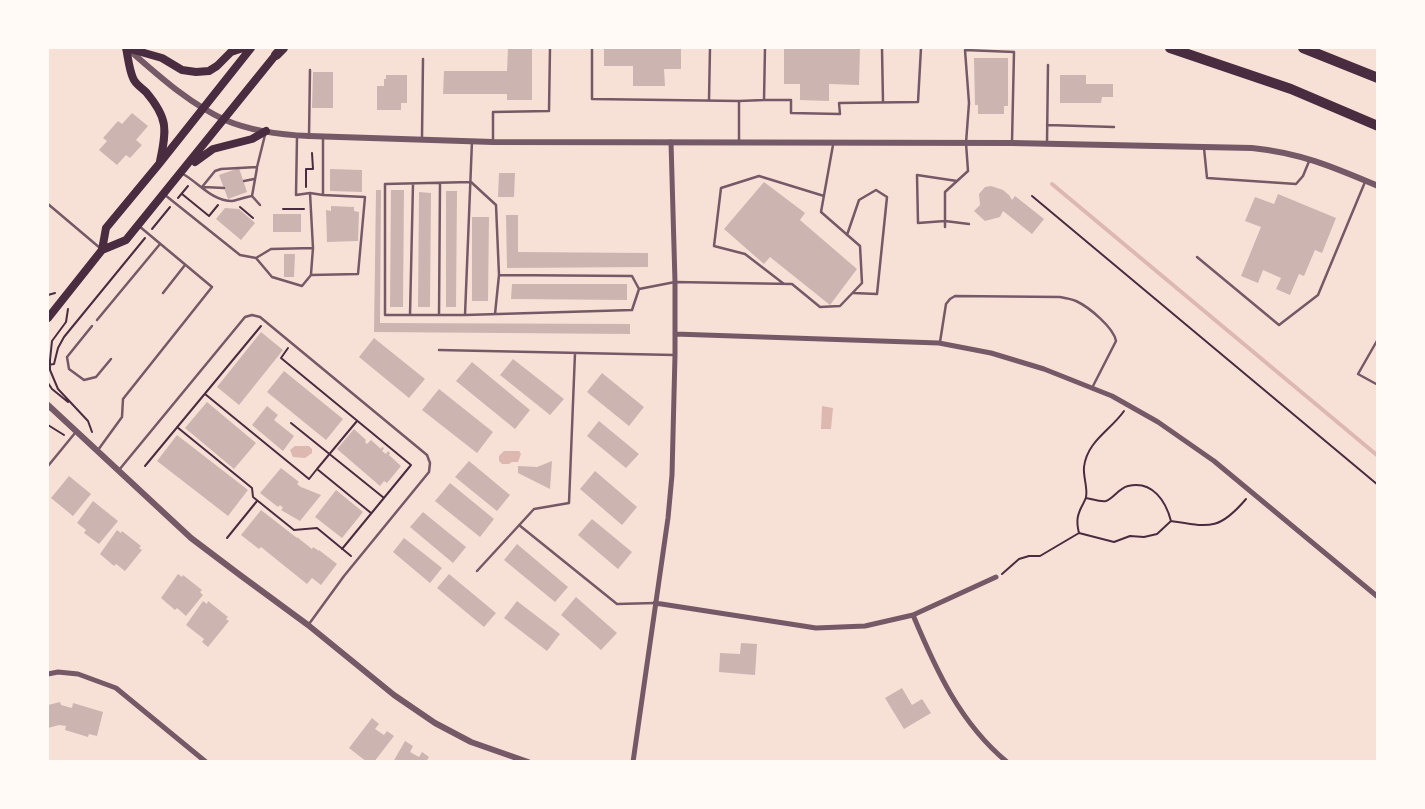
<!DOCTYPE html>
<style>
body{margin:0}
#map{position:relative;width:1425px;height:809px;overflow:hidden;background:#f7e1d7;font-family:Cabin,sans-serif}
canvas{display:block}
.frame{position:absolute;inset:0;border:49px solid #fffaf5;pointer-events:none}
</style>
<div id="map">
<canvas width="1425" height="809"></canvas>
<div class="frame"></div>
</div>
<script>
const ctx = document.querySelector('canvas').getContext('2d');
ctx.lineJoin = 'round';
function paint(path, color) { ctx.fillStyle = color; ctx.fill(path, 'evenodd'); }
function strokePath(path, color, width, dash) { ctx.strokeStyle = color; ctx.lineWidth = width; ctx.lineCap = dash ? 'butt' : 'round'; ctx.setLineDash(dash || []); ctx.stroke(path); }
const water = new Path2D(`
 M822,406L833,408L831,429H821Z
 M295,446H309L312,449V453L305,458L293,457L290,450Z
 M504,451H519L521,454L518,462H512L509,464H502L499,461V456Z`);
const stream = new Path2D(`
 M1052,184L1378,456`);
const building = new Path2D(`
 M508,48H532V100H507V94H443L444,71H507Z
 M604,48H681V69H664L665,86H633V66H604Z
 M784,48H860L859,85L829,84V101L800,100V84H784Z
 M974,58H1008V106H1004V114H978V105H975Z
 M313,72H333V108H312Z
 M386,75H407V103H401V110H377V86H384V79H386Z
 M1060,75H1086V84H1113V97H1102L1101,103H1060Z
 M132,113L148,126L136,140L142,145L130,158L126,155L117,165L99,150L107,141L103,138L118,121L122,124Z
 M239,168L247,192L228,199L219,175Z
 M330,169L362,170V192L330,191Z
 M499,173H515L514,197H498Z
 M764,182L805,213L800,220L857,269L830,305L770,257L764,264L724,229Z
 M991,186L1003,190L1009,195L1012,200L1015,196L1044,219L1032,234L1003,211L1000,217L985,221L974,211L980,205L979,194L985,187Z
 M376,190H381L380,323L630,324V334L374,332Z
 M391,190H404L403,307H390Z
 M446,191H457L456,307H446Z
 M419,192L431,193L430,307H418Z
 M1278,194L1336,218L1322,253L1315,250L1304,276L1299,274L1290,295L1276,289L1281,278L1263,270L1258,283L1241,276L1261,227L1245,221L1255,197L1274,204Z
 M331,206L354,207V211L359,212L358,241L327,242L326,210L331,211Z
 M225,208L239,209L255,223L241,240L216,219Z
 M273,214H301V232H273Z
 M506,215H518V252L648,253V267L507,268Z
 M472,217H489L488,301H472Z
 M284,254H295L294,277H284Z
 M512,284H627V300L511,299Z
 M261,332L283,350L239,405L217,387Z
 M374,338L425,379L409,398L359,357Z
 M513,359L564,399L550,415L500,375Z
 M472,362L530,410L515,429L456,381Z
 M284,371L343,419L326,440L267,392Z
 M602,373L644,407L629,426L587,392Z
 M439,389L493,432L477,453L422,410Z
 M207,402L256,443L234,469L185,428Z
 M267,406L278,415L274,420L294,436L283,451L252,425Z
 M599,421L639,454L626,468L587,436Z
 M354,429L366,440L365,442L367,444L371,440L381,449L382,447L384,448L382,451L386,454L388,451L390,453L389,455L401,466L387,483L384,481L380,486L337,449Z
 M177,435L248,490L228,516L157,461Z
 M469,461L510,495L497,511L455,477Z
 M552,461L550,489L518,473V466L537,467Z
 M281,468L299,482L297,484L301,487L321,495L300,521L281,510L283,508L280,505L278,507L260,493Z
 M595,471L637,507L622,525L580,489Z
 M69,476L91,494L73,516L51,498Z
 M450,483L494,519L480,537L435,501Z
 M336,490L363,512L342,538L315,517Z
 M93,501L118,521L99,544L84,533L86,530L77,523Z
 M261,510L297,538V537L312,549L313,547L319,551V550L337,564L321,585L312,578L307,584L261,547L259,549L241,535Z
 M423,512L466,547L453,563L410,527Z
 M592,519L632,552L618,569L578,535Z
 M117,530L121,533L122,531L141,546L139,548L142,550L125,571L116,564L114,566L100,554Z
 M404,538L442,568L430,583L393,552Z
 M517,544L568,587L555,602L504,560Z
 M178,574L182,577L183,575L202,590L200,592L203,595L186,616L177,608L175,610L161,598Z
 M449,574L496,613L484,627L437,588Z
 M576,597L617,633L601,650L561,615Z
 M203,601L207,604L208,601L228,617L226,619L229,621L208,647L202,642L204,639L186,625Z
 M517,601L560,634L547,651L504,618Z
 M741,643L757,644L755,675L719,672L720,653L740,654Z
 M902,688L912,705L922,699L931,713L904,729L885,698Z
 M60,702L61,705L72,708L73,703L103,712L97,736L89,734L88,737L65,730L66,726L59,725L48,728V705Z
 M372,718L379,724L375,729L384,735L387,731L394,736L374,762H367L349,748Z
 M405,741L413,746L410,752L419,757L422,752L429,757L426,762H393Z`);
const path = new Path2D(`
 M306,187V169H313L312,153
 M182,194L209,216L218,205
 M1032,196L1378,485
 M178,198L188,186
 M240,207L253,218
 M283,209H304
 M152,229L170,207
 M48,295L55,293
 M68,309L66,322L52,341L50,360V370L58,389L88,421L92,432
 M288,348L281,358L411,465L342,549
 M48,365L54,364L58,348L64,337L145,238
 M48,383L52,389L68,402
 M205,394L309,479L317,469
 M357,421L317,469L371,513
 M291,423L384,498
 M48,425L64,435
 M177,427L252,488L253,497L294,530L317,528L351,556
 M145,466L261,326
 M1086,498C1092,499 1100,502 1106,501C1114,498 1119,488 1128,486C1153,480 1166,502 1171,521
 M1079,533C1076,521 1077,515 1083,504C1083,504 1086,498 1086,497C1088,488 1083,477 1084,467C1087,441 1111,430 1124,411
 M227,538L257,501
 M1002,574L1019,559L1029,556H1040L1079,533L1114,542L1130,536L1144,537L1157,534L1171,521C1209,527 1219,531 1246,499`);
const service = new Path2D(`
 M592,48V99L739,101V141
 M765,48L764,100H791V113L840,114L839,103L918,102L921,48
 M882,48L883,102
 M709,100L710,48
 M739,101L764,100
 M1047,125L1114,127
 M309,136L310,70
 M297,137L296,195L310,193
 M422,138L423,59
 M493,140V112L549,111L550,48
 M472,141L465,315L632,310L639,289L675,282L792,284L820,307L840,306L862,283L860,246L821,212L833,145
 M1047,143L1048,65
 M1204,148L1207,178L1296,184L1303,176L1310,159
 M183,174C199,183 212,201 232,201C238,200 245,197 252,196L260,205
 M244,181L254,179
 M957,181L917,175L918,223L945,221L969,224
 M202,187L215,171L221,169L257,167L265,135
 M204,187L224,188
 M165,195L240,255L256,258L271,249L313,248L310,193L323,195
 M252,196L257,168
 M48,204L100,248
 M945,227V192L968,171L966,143L969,103L965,50L1014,52L1012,142
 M847,235L859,200L876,190L887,197L877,294L853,293
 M1197,257L1279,325L1318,295L1365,182
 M256,258L272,277L302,286L311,275L358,274L365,197L323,195V138
 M311,274L313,248
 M784,284L745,254L714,246L721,188L759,176L824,196
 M163,293L185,265
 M495,314L499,275L632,276L639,289
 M410,315L413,184
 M439,315L440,183
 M465,315H385V184L471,182L496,205L499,275
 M97,320L160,244
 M92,326L67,357L69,369L84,380L96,377L111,359
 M1378,339L1358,374L1378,385
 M940,342L946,304L950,299L955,296L1060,297C1066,298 1071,299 1076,301C1089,307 1114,328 1116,341L1092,388
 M439,350L674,355
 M98,450L122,417L123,399L212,287L139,226
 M48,466L75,433
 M119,470L245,317L252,315L260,317L427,455L430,463L429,472L344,576L309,624
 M519,525L617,604L655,603
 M477,571L534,509L569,503L575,353`);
const minor = new Path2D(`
 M675,334L939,343L991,353L1044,369L1112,396L1158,422L1214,461L1378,597
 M655,603L816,628L865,626L913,615L996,577
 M913,615C936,670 960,723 1007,762
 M48,674L58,672L78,674L116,688L206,762
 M633,762L668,518L672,475L675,355V282L671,142`);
const tertiary = new Path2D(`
 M128,49C158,75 188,103 225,120C251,131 281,135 309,136L493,142L1012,143L1252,148C1301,153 1333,167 1378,186
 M48,405L191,538L240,575L308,625L394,695L435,723L471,742L528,762`);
const secondary = new Path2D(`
 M126,48C128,57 129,69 133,78C135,84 142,88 146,92C168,118 167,129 160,161
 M127,48L162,58L182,70L196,72L209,71L217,66L231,52L243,48
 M195,162L213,149L252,139L266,131
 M102,250L126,240L278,52
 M48,318L102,250L106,228L159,164L251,48`);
const motorway = new Path2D(`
 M1170,48L1291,89L1378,126
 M1303,48L1378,78
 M276,55L283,48`);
paint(water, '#dcb8b0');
strokePath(stream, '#dcb8b0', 4);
paint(building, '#ccb4b1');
strokePath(path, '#4a2c40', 2);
strokePath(service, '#755966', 2.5);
strokePath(minor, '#755966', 5);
strokePath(tertiary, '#755966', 6);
strokePath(secondary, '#4a2c40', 8);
strokePath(motorway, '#4a2c40', 10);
</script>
